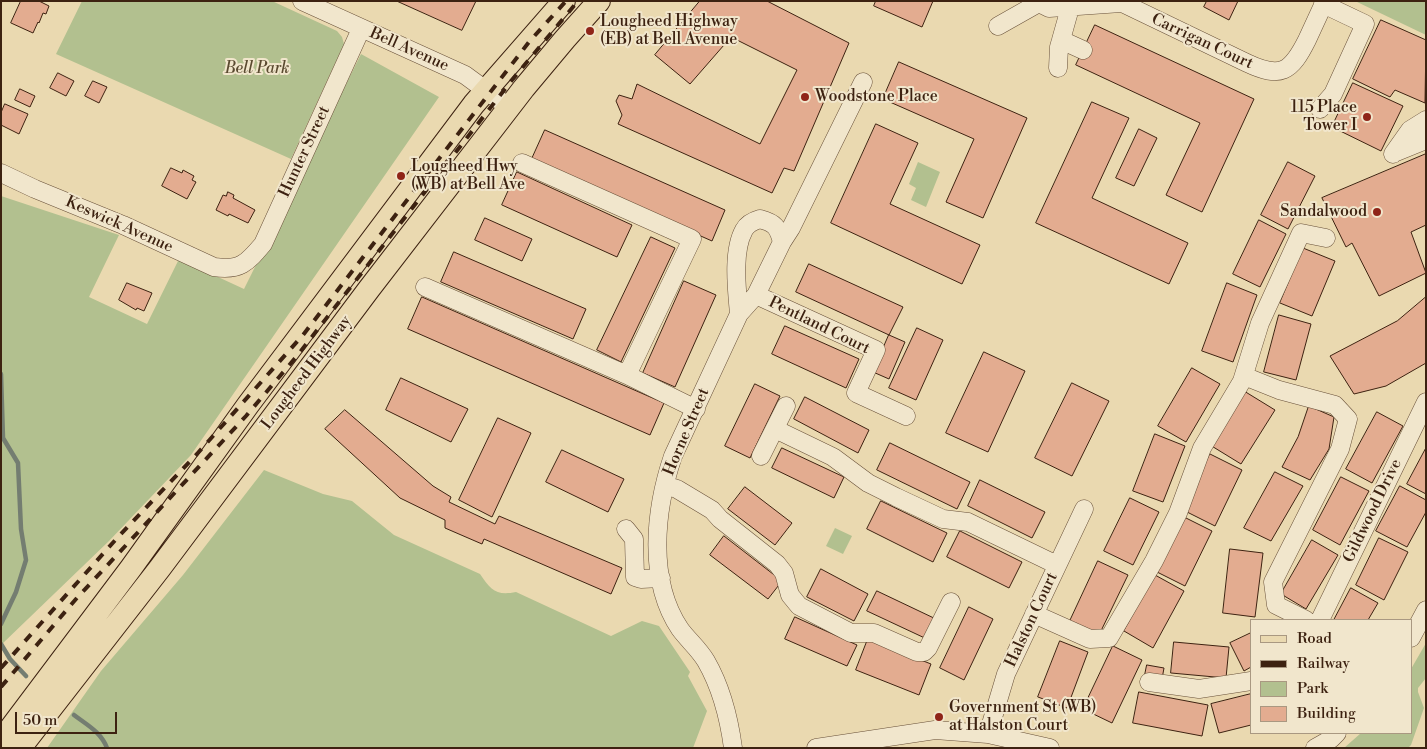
<!DOCTYPE html>
<style>
body{margin:0}
#map{position:relative;width:1427px;height:749px;overflow:hidden;background:#ead9b0;font-family:"Libre Bodoni",serif}
canvas{display:block}
.frame{position:absolute;inset:0;border:2px solid #3d2211;pointer-events:none}
.legend{position:absolute;left:1250px;top:619px;width:162px;height:115px;box-sizing:border-box;background:#f1e6cc;border:1px solid #a99881;margin:0;padding:6px 9px;list-style:none;font-size:15px;color:#3d2211}
.legend li{display:flex;align-items:center;gap:10px;height:25px}
.legend b{width:25px;border:1px solid #a99881}
.scale{position:absolute;left:15px;top:712px;width:102px;height:22px;box-sizing:border-box;border:2px solid #3d2211;border-top:0;padding-left:6px;font-size:15px;line-height:18px;white-space:nowrap;color:#3d2211;-webkit-text-stroke:4px #f1e6cc;paint-order:stroke}
</style>
<div id="map">
<canvas width="1427" height="749"></canvas>
<div class="frame"></div>
<ul class="legend">
<li><b style="height:6px;background:#ead9b0"></b>Road</li>
<li><b style="height:6px;background:#3d2211"></b>Railway</li>
<li><b style="height:14px;background:#b2c08f"></b>Park</li>
<li><b style="height:14px;background:#e3ac90"></b>Building</li>
</ul>
<div class="scale">50 m</div>
</div>
<script>
const ctx = document.querySelector('canvas').getContext('2d');
ctx.lineJoin = 'round';
function paint(path, color) { ctx.fillStyle = color; ctx.fill(path, 'evenodd'); }
function strokePath(path, color, width, dash) { ctx.strokeStyle = color; ctx.lineWidth = width; ctx.lineCap = dash ? 'butt' : 'round'; ctx.setLineDash(dash || []); ctx.stroke(path); }
function write(font, color, halo, rows, align = 'center') {
  ctx.font = font + ' "Libre Bodoni",serif'; ctx.lineWidth = 4; ctx.setLineDash([]); ctx.textBaseline = 'middle'; ctx.strokeStyle = halo; ctx.fillStyle = color; for (const [text, x, y, turn = 0] of rows) {
    ctx.save(); ctx.translate(x, y); ctx.rotate((+turn || 0) * Math.PI / 180); ctx.textAlign = isNaN(turn) ? turn : align; if (halo) ctx.strokeText(text, 0, 0); ctx.fillText(text, 0, 0); ctx.restore();
  }
}
const green = new Path2D(`
 M82,1H272L337,31L342,37L344,44L291,159L56,54Z
 M1355,1H1426V35Z
 M361,54L439,97L191,455L109,541L1,645V196L119,235L89,297L147,324L179,259L244,289Z
 M918,162L940,172L926,207L911,200L916,188L909,184Z
 M264,470L323,494L352,501L394,535L480,574C491,590 496,596 516,592L611,636L642,621L659,626L690,672L688,676L707,711L693,748H47L101,671L183,575Z
 M835,528L852,536L843,554L826,546Z
 M1426,643V678L1418,688V692L1424,708L1411,745L1408,748H1344L1361,733H1411V669Z`);
const stream = new Path2D(`
 M1,374L3,438L18,463L21,529L26,560L16,592L1,624
 M1,644L10,659L26,676
 M74,715C87,725 101,732 107,748`);
const building = new Path2D(`
 M21,1H39L49,6L46,14L43,13L39,23L38,22L33,33L11,23Z
 M397,1H476L462,30Z
 M700,1H767L849,43L794,171L784,168L772,193L618,124L622,115L616,101L619,95L632,99L637,84L760,144L797,70L731,37L690,84L655,55Z
 M876,1H933L922,27L874,6Z
 M1207,1H1238L1229,20L1204,7Z
 M1381,20L1426,40L1425,103L1395,90L1390,97L1353,79Z
 M1095,25L1254,99L1202,212L1166,195L1200,123L1076,65Z
 M899,62L1027,118L983,218L946,202L974,139L883,99Z
 M58,73L74,81L66,96L50,88Z
 M93,81L107,87L99,103L85,96Z
 M1353,83L1403,106L1381,151L1332,127Z
 M20,89L35,96L30,107L15,100Z
 M1092,102L1129,118L1092,198L1188,243L1169,284L1036,223Z
 M5,104L28,114L19,134L1,125V113Z
 M876,124L918,143L890,204L980,245L962,284L831,223Z
 M1139,129L1157,138L1134,186L1116,178Z
 M545,130L725,210L712,241L531,161Z
 M1426,154V225L1411,232L1426,273L1379,296L1352,243L1346,247L1322,198Z
 M1288,162L1315,176L1288,229L1261,215Z
 M171,168L182,173L183,170L194,176L192,180L196,182L187,199L162,186Z
 M517,172L632,225L617,257L502,205Z
 M228,192L234,195L233,198L255,210L248,223L229,214L228,216L216,210L223,195L226,196Z
 M485,218L532,239L522,261L475,240Z
 M1259,220L1286,234L1260,287L1233,274Z
 M651,237L675,248L621,362L597,350Z
 M1303,248L1335,261L1312,316L1280,303Z
 M454,252L586,309L573,339L441,282Z
 M809,264L903,307L889,335L796,292Z
 M684,281L716,295L675,387L643,373Z
 M127,283L152,293L144,311L137,308L136,310L119,300Z
 M1227,283L1257,295L1233,362L1202,351Z
 M422,297L664,403L650,435L408,329Z
 M1426,297V363L1386,386L1354,394L1330,356L1397,321Z
 M1279,315L1311,324L1296,380L1264,372Z
 M785,326L859,359L846,388L772,354Z
 M917,328L943,340L916,400L889,388Z
 M889,335L905,342L889,379L873,372Z
 M984,352L1025,371L988,452L946,433Z
 M1192,368L1220,384L1186,442L1158,426Z
 M401,378L468,409L451,442L386,410Z
 M1072,383L1109,401L1072,476L1035,458Z
 M755,384L780,396L750,458L725,446Z
 M1244,391L1275,410L1241,464L1210,445Z
 M805,397L869,430L858,453L794,419Z
 M1309,406L1334,417L1329,449L1310,480L1282,467L1298,437Z
 M345,410L433,486L451,497L449,502L495,524L499,516L622,568L611,594L484,539L482,544L445,528V520L400,498L325,429Z
 M1377,412L1403,426L1372,483L1346,469Z
 M498,418L531,433L492,517L459,500Z
 M1155,434L1185,446L1163,502L1133,491Z
 M890,443L970,482L957,509L877,470Z
 M782,448L844,477L834,498L772,468Z
 M1426,448V494L1407,484Z
 M562,450L624,479L608,512L546,482Z
 M1210,454L1242,470L1215,526L1183,510Z
 M1275,472L1303,486L1271,541L1244,528Z
 M1341,477L1369,491L1340,545L1313,530Z
 M980,480L1045,512L1032,538L968,506Z
 M1400,486L1426,500V512L1407,547L1376,531Z
 M745,487L792,523L775,545L728,509Z
 M1130,498L1159,512L1133,565L1104,551Z
 M881,501L947,533L933,562L867,529Z
 M1182,516L1212,531L1185,586L1155,571Z
 M960,531L1022,562L1009,588L947,557Z
 M724,536L782,581L768,599L710,555Z
 M1379,538L1408,552L1384,600L1356,585Z
 M1312,540L1338,555L1306,609L1281,594Z
 M1230,549L1263,553L1255,617L1223,613Z
 M1098,561L1128,575L1099,635L1070,621Z
 M821,569L868,594L854,621L807,597Z
 M1155,575L1184,591L1153,648L1124,631Z
 M1351,588L1378,603L1368,620H1334Z
 M877,591L938,620L929,640L867,611Z
 M969,607L993,619L964,680L940,668Z
 M795,617L857,645L847,666L785,639Z
 M1251,633V667L1244,671L1230,643Z
 M868,639L931,664L919,695L856,670Z
 M1060,641L1088,652L1067,708L1038,697Z
 M1174,642L1229,647L1226,678L1171,673Z
 M1113,646L1142,660L1112,723L1083,709Z
 M1147,665L1164,668L1162,679L1145,675Z
 M1139,692L1208,705L1202,736L1133,723Z
 M1251,694V725L1219,733L1211,704Z`);
const minor = new Path2D(`
 M302,1L465,75L510,108
 M1035,1L1049,8L1121,3
 M1118,1L1247,63C1281,79 1291,72 1307,40C1313,27 1319,14 1325,1
 M998,26L1037,4
 M1061,40L1083,50
 M1058,68L1059,47L1070,8
 M1320,109L1333,94L1365,24L1323,4
 M1394,153L1426,140
 M1393,154L1410,130L1426,120
 M1,173L35,189L123,225L214,267C240,271 247,263 263,244L361,29
 M760,219C775,223 778,227 782,242L756,295L739,314C737,291 732,251 744,230C747,224 753,221 760,219Z
 M782,242L791,228L863,82
 M425,287L627,375L692,239L522,163
 M756,295L876,350L856,393L906,416
 M627,375L696,409
 M1244,376L1279,390L1335,405L1348,419L1340,449L1273,582L1276,605L1306,620
 M775,429L833,457L868,483L896,497L943,519L968,522L1057,565
 M761,456L786,406
 M665,485L677,489L712,510L720,519L777,564L784,573L790,595L799,606L851,633H874L917,652H924L928,648L951,602
 M626,529L634,539L635,577L641,579L661,578
 M1034,614L1090,639L1109,638L1154,561L1178,513L1202,448L1242,381L1260,323L1301,233L1326,238
 M1320,620L1426,402
 M1411,638L1426,610
 M1149,682L1199,689L1251,681
 M988,734L1006,674L1084,509
 M733,748C729,718 721,687 706,661C699,649 688,640 680,629C647,580 655,509 673,456L739,314
 M816,748L935,730L988,734L1050,748
 M1315,748L1331,739L1337,733`);
const major = new Path2D(`
 M1,741L131,568L248,405L474,104L564,1
 M20,748L160,568L369,289L524,88L565,39L599,1`);
const rail = new Path2D(`
 M1,668L118,537L197,454L303,335L529,42L566,1
 M1,687L76,599L246,416L297,356L512,80L578,1`);
const markers = [
 [590,31,5,"#8f2418"],
 [805,97,5,"#8f2418"],
 [1367,117,5,"#8f2418"],
 [401,176,5,"#8f2418"],
 [1377,212,5,"#8f2418"],
 [939,717,5,"#8f2418"]
];
const poiNames = [
 ["Lougheed Highway",600,22],
 ["(EB) at Bell Avenue",600,40],
 ["Woodstone Place",815,97],
 ["115 Place",1357,108,"right"],
 ["Tower I",1357,126,"right"],
 ["Lougheed Hwy",411,167],
 ["(WB) at Bell Ave",411,185],
 ["Sandalwood",1367,212,"right"],
 ["Government St (WB)",949,708],
 ["at Halston Court",949,726]
];
const streetNames = [
 ["Carrigan Court",1202,42,25],
 ["Bell Avenue",409,50,24],
 ["Hunter Street",305,152,-65],
 ["Keswick Avenue",119,225,24],
 ["Pentland Court",819,326,26],
 ["Lougheed Highway",307,373,-53],
 ["Horne Street",687,432,-67],
 ["Gildwood Drive",1373,511,-64],
 ["Halston Court",1032,620,-65]
];
const parkNames = [
 ["Bell Park",257,69]
];
paint(green, '#b2c08f');
strokePath(stream, '#747d71', 4.5);
paint(building, '#e3ac90');
strokePath(building, '#3d2211', 1);
strokePath(minor, '#685039', 19);
strokePath(major, '#3d2211', 24);
strokePath(minor, '#f1e6cc', 18);
strokePath(major, '#ead9b0', 22);
strokePath(rail, '#3d2211', 4, [9, 9]);
for (const [x, y, r, color] of markers) { const dot = new Path2D(); dot.arc(x, y, r, 0, 2 * Math.PI); ctx.fillStyle = color; ctx.fill(dot); strokePath(dot, '#f1e6cc', 2); }
write('16px', '#3d2211', '#f1e6cc', poiNames, 'left');
write('16px', '#3d2211', '#f1e6cc', streetNames);
write('italic 16px', '#5a4a30', '#f1e6cc', parkNames);
</script>
